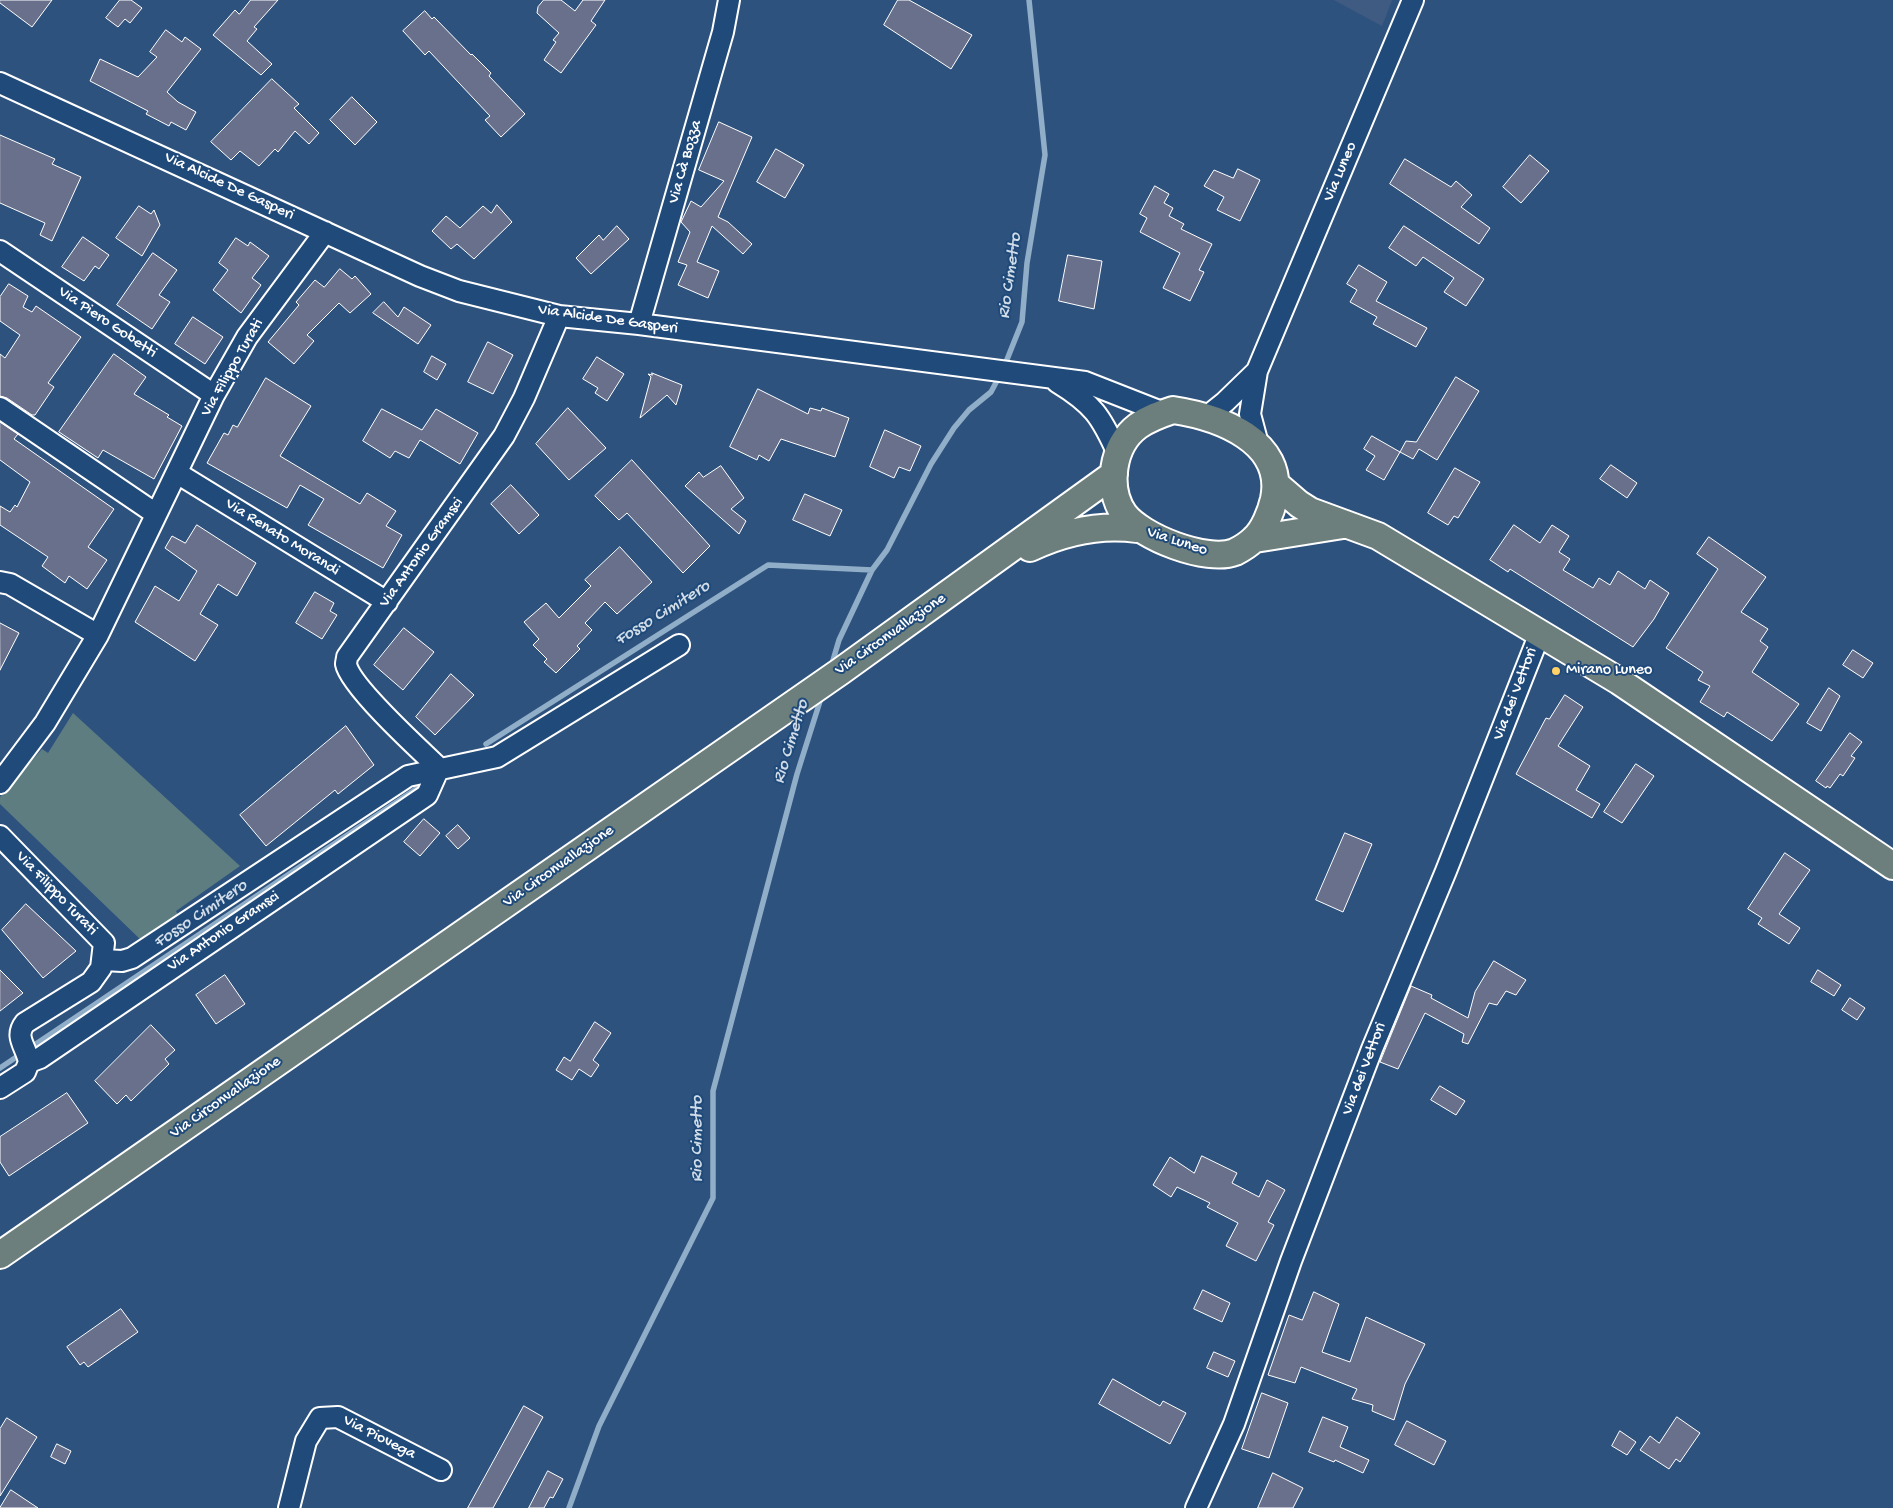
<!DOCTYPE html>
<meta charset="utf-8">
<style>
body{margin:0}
canvas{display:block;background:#2e527e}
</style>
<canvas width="1893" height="1508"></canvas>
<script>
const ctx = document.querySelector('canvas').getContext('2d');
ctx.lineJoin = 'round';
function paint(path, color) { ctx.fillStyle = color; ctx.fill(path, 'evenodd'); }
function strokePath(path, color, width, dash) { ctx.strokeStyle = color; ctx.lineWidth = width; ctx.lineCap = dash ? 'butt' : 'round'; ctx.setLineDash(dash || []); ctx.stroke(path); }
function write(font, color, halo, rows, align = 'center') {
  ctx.font = font + ' "Gochi Hand",sans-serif'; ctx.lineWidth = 4; ctx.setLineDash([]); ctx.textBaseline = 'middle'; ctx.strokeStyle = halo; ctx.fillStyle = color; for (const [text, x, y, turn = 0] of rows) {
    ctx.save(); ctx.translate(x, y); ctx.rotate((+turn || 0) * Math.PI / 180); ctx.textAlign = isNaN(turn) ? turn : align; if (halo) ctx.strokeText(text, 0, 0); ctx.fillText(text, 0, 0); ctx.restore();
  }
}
const built = new Path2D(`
 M1334,0H1392L1382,26Z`);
const green = new Path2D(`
 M73,713L240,866L176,911L179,917L142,941L0,804V797L42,749L48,753Z`);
const stream = new Path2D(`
 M1004,367L1022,322L1027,263L1045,155L1029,0
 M831,667L839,640L872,570L887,550L931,464L954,428L969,410L991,392L1000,375
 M486,744L768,565L872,570
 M0,1068L419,787
 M569,1508L599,1426L713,1198V1091L797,774L822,695`);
const building = new Path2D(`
 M0,0H52L32,27L0,3Z
 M120,0H131L142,8L130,23L125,19L118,27L106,18Z
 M251,0H278L254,27L257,29L247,41L272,64L261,75L213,35L235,10L239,14Z
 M544,0H561L575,11L583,0H605L591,21L596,25L561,73L544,60L556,42L553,40L559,33L537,13L538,7Z
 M898,0H909L972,35L951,69L884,25Z
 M425,11L432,19L434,17L471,55L472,54L491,73L489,76L525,114L501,137L485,120L490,116L429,51L425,55L403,31Z
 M166,30L182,42L185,37L201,49L167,92L178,102L196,112L186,130L171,122L169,126L146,114L148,111L90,81L100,59L138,77L157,57L150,52Z
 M272,79L299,104L294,108L319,133L309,144L295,131L278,152L275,149L259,166L240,151L231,160L211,142Z
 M352,97L377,122L355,145L330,120Z
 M719,122L752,137L718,217L728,222L752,244L743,254L712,226L697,262L719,271L708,298L678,285L687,265L678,262L690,232L681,222L691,201L701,207L724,181L699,170Z
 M0,135L55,159L52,164L81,177L52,241L40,235L45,223L0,203Z
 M776,149L804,165L785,198L757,182Z
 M1530,155L1549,171L1521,203L1503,187Z
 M1405,159L1451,187L1456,181L1472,195L1461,207L1490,228L1479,244L1390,184Z
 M1238,169L1260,180L1240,221L1217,210L1224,197L1204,186L1214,170L1233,178Z
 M1155,186L1169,194L1164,203L1173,208L1169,216L1184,224L1181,229L1212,244L1199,270L1204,272L1190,301L1163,288L1180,253L1140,232L1147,218L1140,214Z
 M497,205L512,222L474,259L457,244L451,249L432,231L446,216L460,228L483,206L491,213Z
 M139,206L151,214L154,210L160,225L142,256L116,238Z
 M617,226L629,239L591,274L576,258L599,235L603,240Z
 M1404,226L1484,279L1466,306L1444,292L1454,278L1423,257L1416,266L1389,248Z
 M83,237L109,255L99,269L95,266L84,281L62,267Z
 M236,238L248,246L250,242L269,256L252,278L261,285L241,313L213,290L228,270L219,263Z
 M153,253L177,270L159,295L170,302L152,329L117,305Z
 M1068,255L1102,261L1094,309L1059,301Z
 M1359,265L1387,282L1376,301L1427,328L1416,347L1373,324L1377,317L1350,302L1357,290L1347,284Z
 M340,269L352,279L355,276L371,294L350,313L339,303L307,335L314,341L294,364L268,342L299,305L296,302L315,280L324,287Z
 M9,284L28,296L23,307L32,312L36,306L81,337L48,383L54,387L35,415H32L7,398L0,396V354L5,358L20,335L0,321V297Z
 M384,302L398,317L404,307L431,325L418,344L373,313Z
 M193,317L223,337L205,364L175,344Z
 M488,342L513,355L493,394L468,382Z
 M114,354L146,377L134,394L169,415L167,417L182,426L154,479L103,450L98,458L59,432Z
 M432,356L446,364L437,380L424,372Z
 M597,357L624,374L607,401L595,393L598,388L583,379Z
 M652,373L682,385L676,405L667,395L640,418L651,377L648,374L652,375Z
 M1456,377L1479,391L1437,460L1419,449L1413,459L1400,452L1406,441L1416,442Z
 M266,378L311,406L280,456L360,504L367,493L396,511L386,526L402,535L383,568L308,525L324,499L300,485L287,508L207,463L224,433L228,435L233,425L237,427Z
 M758,389L808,414L810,408L821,411L822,408L849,418L835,457L781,439L769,461L759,455L757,460L730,447Z
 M568,408L606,448L569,480L536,444Z
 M382,409L422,430L436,409L478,433L460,464L420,440L409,458L395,451L390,458L363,441Z
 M0,422L18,434L14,439L114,509L88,547L107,560L87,589L69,576L65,583L42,566L48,557L0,525V506L10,512L15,505L17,507L30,482L0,460Z
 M885,430L921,446L910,471L899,467L894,478L870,467Z
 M1372,436L1400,452L1384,480L1366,470L1375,456L1364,449Z
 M632,460L710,546L683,573L627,513L619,520L595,496Z
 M1611,465L1637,483L1627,498L1600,479Z
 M721,466L744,498L731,509L746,521L739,534L685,486L699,472L703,477Z
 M1455,468L1480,482L1458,518L1454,516L1448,525L1428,513Z
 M511,485L539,515L519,534L491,504Z
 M805,494L842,510L830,536L793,520Z
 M197,525L256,563L237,596L218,584L200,614L218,625L195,661L135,622L155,586L179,601L197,571L165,548L172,536L185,543Z
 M1514,525L1540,543L1552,525L1569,536L1559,552L1570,559L1563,570L1593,588L1599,578L1610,585L1618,571L1645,589L1650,580L1669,593L1654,619L1633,647L1510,569L1508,572L1490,560Z
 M1709,537L1766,577L1741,612L1768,629L1760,641L1768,647L1752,672L1799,704L1772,741L1727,712L1724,717L1700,702L1710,686L1698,680L1703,672L1666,648L1718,569L1697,554Z
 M620,547L652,582L617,614L605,602L585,623L592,630L577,646L580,649L556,673L544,662L547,659L533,645L539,639L524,622L546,603L559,618L591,586L585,580Z
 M315,592L334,603L330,611L337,615L322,639L296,623Z
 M0,623L19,633L0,670Z
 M404,628L434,652L403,690L374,665Z
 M1853,650L1873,663L1863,678L1843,665Z
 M451,674L474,695L435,735L416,717Z
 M1829,688L1840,696L1821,731L1807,723Z
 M1565,695L1583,707L1558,746L1590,766L1576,790L1600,804L1592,818L1516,774L1546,718L1549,719Z
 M346,726L374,765L338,794L335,790L266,846L240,815Z
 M1850,733L1862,742L1851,756L1855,758L1843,776L1840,774L1830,788L1827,786L1826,788L1816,781Z
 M1636,764L1654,776L1622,823L1604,812Z
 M424,819L440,833L420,856L404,842Z
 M458,825L470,838L458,849L446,836Z
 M1345,833L1372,844L1343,912L1316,900Z
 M1785,853L1810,870L1779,914L1800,928L1789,944L1758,924L1762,918L1748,909Z
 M26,904L76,951L43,978L2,930Z
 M1494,961L1526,980L1516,995L1506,991L1497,1005L1489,1003L1468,1044L1462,1042L1464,1034L1425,1013L1398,1069L1380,1062L1411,986L1432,995L1431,998L1468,1018L1475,992Z
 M0,970L23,993L0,1011Z
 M1818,970L1841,985L1834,996L1811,982Z
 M225,975L245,1004L216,1024L196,995Z
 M1850,998L1865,1008L1857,1020L1842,1010Z
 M595,1022L611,1033L593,1060L599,1065L591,1077L579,1069L572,1080L556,1070L564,1057L570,1061Z
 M151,1025L175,1050L165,1059L169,1064L131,1101L126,1095L117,1104L95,1081Z
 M1440,1086L1465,1101L1456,1115L1431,1100Z
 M67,1093L88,1123L9,1176L0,1162V1137Z
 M1202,1156L1237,1173L1232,1183L1259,1197L1267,1180L1285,1190L1268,1222L1274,1225L1256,1261L1226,1246L1238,1223L1207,1207L1210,1203L1177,1187L1171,1197L1153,1185L1170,1157L1194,1173Z
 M1203,1290L1230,1303L1222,1322L1194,1309Z
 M1314,1292L1339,1304L1322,1352L1350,1362L1366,1317L1425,1344L1405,1384L1394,1420L1372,1411L1373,1405L1352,1399L1357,1389L1301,1367L1295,1383L1268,1375L1289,1315L1302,1320Z
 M121,1309L138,1332L88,1367L84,1362L80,1365L67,1347Z
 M1214,1352L1235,1361L1228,1377L1207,1368Z
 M1113,1379L1160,1406L1163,1401L1186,1413L1170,1444L1099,1404Z
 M1262,1393L1288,1403L1269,1458L1242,1449Z
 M524,1406L543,1417L493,1508H468Z
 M1323,1417L1348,1427L1340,1447L1369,1460L1363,1473L1335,1460L1334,1462L1309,1452Z
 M1677,1417L1700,1433L1680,1462L1676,1459L1669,1469L1640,1450L1650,1436L1659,1443Z
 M7,1418L37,1437L0,1496V1429Z
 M1407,1421L1446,1441L1434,1465L1395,1445Z
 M1620,1431L1636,1442L1627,1455L1612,1446Z
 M57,1444L71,1451L65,1464L51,1457Z
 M548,1471L563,1479L553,1498L550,1497L544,1508H529Z
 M1273,1473L1303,1488L1293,1508H1258Z
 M11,1490L38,1508H0Z`);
const minor = new Path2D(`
 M0,83L420,276L459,291L559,316L639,324L1085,382L1164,413
 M0,251L214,395
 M639,324L723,32L729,0
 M1057,382C1093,404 1101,416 1118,454
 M0,408L156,514
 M1205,418L1225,402L1257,371
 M1258,444L1250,414L1257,371L1413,0
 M177,473L387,602
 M0,582L10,584L98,635
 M439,768C421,751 350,686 346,664C346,662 347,659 347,657L504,436L524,398L559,316
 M0,783L45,723L98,635L214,395L247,337L325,232
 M0,836L104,943L101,968L91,982L25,1023C14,1037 26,1046 29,1062
 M104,960L122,961L132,958L408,776L497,757L679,645
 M0,1088L25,1072L29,1062L40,1058L427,795L439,768
 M289,1508L306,1441L320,1418L338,1417L441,1470
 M1196,1508L1234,1424L1291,1261L1372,1049L1446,871L1540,633`);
const major = new Path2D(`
 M1173,410C1219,417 1286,441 1274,499C1271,512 1264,530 1254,539C1249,544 1241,549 1235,552C1207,563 1141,537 1124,514C1106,488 1112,445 1138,426C1149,418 1161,414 1173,410Z
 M1277,485L1299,504L1310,511L1378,536L1619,681L1893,866
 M1255,539L1343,525
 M1030,548C1064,532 1100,524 1137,529
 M0,1255L841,671L1114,474`);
const markers = [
 [1556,671,5,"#ffd166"]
];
const streetNames = [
 ["Via Cà Bozza",686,162,-74],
 ["Via Luneo",1341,172,-67],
 ["Via Alcide De Gasperi",229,187,25],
 ["Via Alcide De Gasperi",608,320,8],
 ["Via Piero Gobetti",107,323,34],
 ["Via Filippo Turati",233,368,-60],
 ["Via Renato Morandi",282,538,32],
 ["Via Luneo",1177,542,18],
 ["Via Antonio Gramsci",422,553,-54],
 ["Via Circonvallazione",891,635,-35],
 ["Via dei Vettori",1516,694,-69],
 ["Via Circonvallazione",559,867,-35],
 ["Via Filippo Turati",56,894,46],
 ["Via Antonio Gramsci",224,932,-34],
 ["Via dei Vettori",1365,1069,-69],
 ["Via Circonvallazione",226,1098,-35],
 ["Via Piovega",379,1438,27]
];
const poiNames = [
 ["Mirano Luneo",1566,671]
];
const waterNames = [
 ["Rio Cimetto",1011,276,-82],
 ["Fosso Cimitero",663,614,-32],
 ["Rio Cimetto",792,742,-73],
 ["Fosso Cimitero",201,915,-34],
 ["Rio Cimetto",698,1139,-90]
];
paint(built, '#405b82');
paint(green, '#5d7d81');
strokePath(stream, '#90aec8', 5.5);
paint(building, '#69708c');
strokePath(building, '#fff', 1);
strokePath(minor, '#fff', 24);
strokePath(major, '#fff', 30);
strokePath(minor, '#1f4a7a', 20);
strokePath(major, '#6c7f7c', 26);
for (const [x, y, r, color] of markers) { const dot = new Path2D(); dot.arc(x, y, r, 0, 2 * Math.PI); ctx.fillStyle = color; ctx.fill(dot); strokePath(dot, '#1f4a7a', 2); }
write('16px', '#fff', '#1f4a7a', streetNames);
write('16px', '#fff', '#1f4a7a', poiNames, 'left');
write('italic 18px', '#d1dde8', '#1f4a7a', waterNames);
</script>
